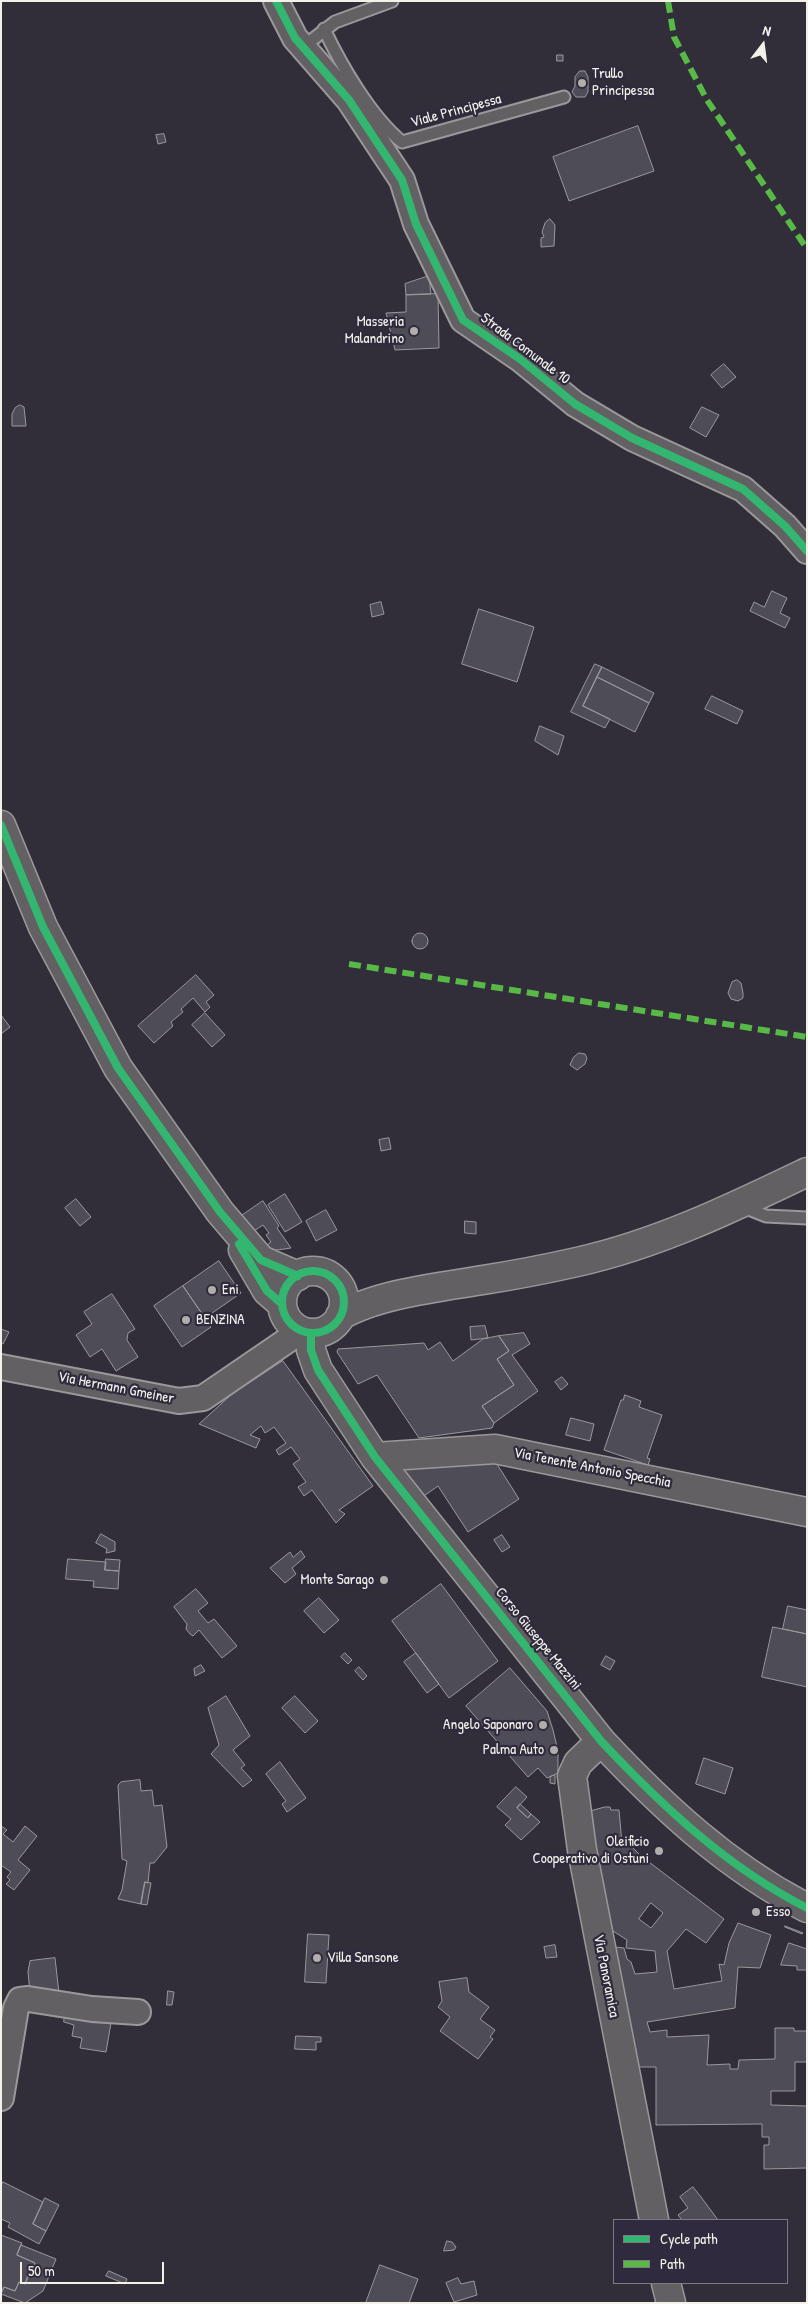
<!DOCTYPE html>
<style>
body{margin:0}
#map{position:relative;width:808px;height:2304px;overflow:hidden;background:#312e39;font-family:"Patrick Hand",sans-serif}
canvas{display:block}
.frame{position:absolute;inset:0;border:2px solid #f4f1e8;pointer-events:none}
.legend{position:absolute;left:613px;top:2219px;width:175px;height:65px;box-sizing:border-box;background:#2f2a3d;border:1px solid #7e7a81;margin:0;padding:6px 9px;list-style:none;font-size:15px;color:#f4f1e8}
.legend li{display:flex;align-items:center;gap:10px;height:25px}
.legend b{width:25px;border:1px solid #7e7a81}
.north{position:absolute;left:738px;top:20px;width:50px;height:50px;-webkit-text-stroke:4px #2f2a3d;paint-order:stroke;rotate:15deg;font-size:14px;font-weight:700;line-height:20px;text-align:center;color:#f4f1e8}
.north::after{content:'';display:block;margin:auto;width:18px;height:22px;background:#f4f1e8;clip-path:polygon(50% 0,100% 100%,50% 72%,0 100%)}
.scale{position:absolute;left:20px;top:2262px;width:144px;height:22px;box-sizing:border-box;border:2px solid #f4f1e8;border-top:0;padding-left:6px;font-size:15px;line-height:18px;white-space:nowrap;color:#f4f1e8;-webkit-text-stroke:4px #2f2a3d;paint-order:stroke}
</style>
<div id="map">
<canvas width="808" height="2304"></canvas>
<div class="frame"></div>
<ul class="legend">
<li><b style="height:6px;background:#33b770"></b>Cycle path</li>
<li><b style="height:6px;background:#58b947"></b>Path</li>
</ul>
<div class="north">N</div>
<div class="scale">50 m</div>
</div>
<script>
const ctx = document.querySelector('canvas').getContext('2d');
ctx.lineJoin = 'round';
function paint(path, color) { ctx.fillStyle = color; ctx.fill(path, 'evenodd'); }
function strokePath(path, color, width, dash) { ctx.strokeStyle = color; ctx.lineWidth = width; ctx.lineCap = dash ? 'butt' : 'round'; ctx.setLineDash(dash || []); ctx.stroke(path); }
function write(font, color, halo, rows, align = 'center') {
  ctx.font = font + ' "Patrick Hand",sans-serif'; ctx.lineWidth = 4.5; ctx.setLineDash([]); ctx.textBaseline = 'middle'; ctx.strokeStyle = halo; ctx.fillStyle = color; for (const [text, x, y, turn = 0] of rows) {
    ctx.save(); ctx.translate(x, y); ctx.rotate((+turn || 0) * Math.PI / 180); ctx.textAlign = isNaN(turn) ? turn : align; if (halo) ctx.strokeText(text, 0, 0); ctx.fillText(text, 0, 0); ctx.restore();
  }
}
const building = new Path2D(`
 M557,55H563V61H557Z
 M580,71H585L588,77V92L585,97H576L572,92L575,86V77Z
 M638,126L654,171L569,201L553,157Z
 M164,134L166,142L158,144L156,135Z
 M550,219L555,225L554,246L541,247V238L544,237L542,232L545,223Z
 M429,276L431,294L406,295L405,284Z
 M438,294L439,348L395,350L386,313L406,312V295Z
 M724,364L736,377L722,388L711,375Z
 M20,405L24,407L26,426H12V414L15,408Z
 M702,407L719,415L706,437L690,428Z
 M772,591L787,598L780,613L790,618L785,628L750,611L754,602L764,607Z
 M381,602L384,614L372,617L370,605Z
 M479,609L534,627L517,682L462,664Z
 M595,664L602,667L583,706L610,719L605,728L571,712Z
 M602,667L654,693L649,703L597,677Z
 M597,677L649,703L635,732L583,706Z
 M712,696L743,711L737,724L705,709Z
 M540,726L564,736L558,755L535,741Z
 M412 941a8 8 0 1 1 16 0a8 8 0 1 1-16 0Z
 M196,975L214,995L206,1002L210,1007L205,1012L193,998L181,1009L183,1012L171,1022L173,1026L154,1043L138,1026Z
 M737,980L741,983L743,993V998L738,1001L731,999L728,993L732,982Z
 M205,1013L225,1035L212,1047L192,1025Z
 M1,1015L10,1027L1,1034Z
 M579,1053L585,1054L587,1058L585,1064L577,1070L570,1065L573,1058Z
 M389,1138L391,1149L381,1151L379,1140Z
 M285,1194L302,1222L285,1232L268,1205Z
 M76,1199L91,1217L80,1226L65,1208Z
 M263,1201L279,1226L277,1228L291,1248L256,1253L271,1242L266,1235L269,1233L263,1225L248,1235L237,1219Z
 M326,1210L337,1230L316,1241L306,1221Z
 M465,1221L476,1222V1234L465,1233Z
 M219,1261L241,1293L205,1318L183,1286Z
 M183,1286L211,1327L182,1347L154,1306Z
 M112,1294L135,1329L128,1333L127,1340L138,1357L116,1371L102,1349L90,1357L76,1335L92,1324L84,1312Z
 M485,1326L488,1338L471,1340L470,1327Z
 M1,1329L9,1332L3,1344L1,1343Z
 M524,1333L530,1344L512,1355L538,1391L494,1423L482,1406L514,1385L497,1359L509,1351L499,1336Z
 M499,1336L509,1351L497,1359L514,1385L482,1406L494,1423L492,1428L419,1438L377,1375L358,1384L337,1352L338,1349L424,1343L428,1350L440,1342L453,1361L483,1339Z
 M283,1361L373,1486L339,1510L345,1514L336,1523L312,1490L304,1496L298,1487L306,1482L293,1464L300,1459L291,1447L279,1455L276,1450L286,1443L274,1427L265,1433L261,1426L250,1435L260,1439L256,1448L199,1424L232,1394Z
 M562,1377L568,1384L561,1390L555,1382Z
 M625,1395L641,1401L639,1407L662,1415L647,1458L650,1459L648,1465L604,1450L621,1400H623Z
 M571,1418L594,1424L590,1441L566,1435Z
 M490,1453L519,1499L468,1532L438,1486L421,1498L402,1469Z
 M101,1534L115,1542V1551L106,1553L107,1549L96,1543Z
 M502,1535L510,1547L502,1552L494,1540Z
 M301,1551L305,1557L292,1568L296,1574L285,1583L270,1568L290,1552L293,1557Z
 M68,1559L106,1562L105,1570L119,1571L118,1589L93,1587L94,1581L66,1579Z
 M106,1559L120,1560L119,1571L105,1570Z
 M441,1584L498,1661L449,1698L392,1621Z
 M196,1589L208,1603L198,1611L208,1623L214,1619L237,1646L222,1658L199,1630L193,1636L190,1634L186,1629L187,1624L174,1607Z
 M319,1598L339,1620L324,1633L304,1611Z
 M788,1606L807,1610V1634L783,1629Z
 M773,1627L807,1634V1687L762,1677Z
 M345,1653L352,1660L348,1664L341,1657Z
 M416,1653L439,1684L427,1693L404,1662Z
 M606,1656L615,1661L610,1670L601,1665Z
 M201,1665L205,1671L195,1676L194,1669Z
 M359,1667L367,1676L363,1680L355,1671Z
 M510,1668L547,1711L553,1730L558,1751V1773L547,1778L538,1768L528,1777L466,1706Z
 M226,1696L250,1736L233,1750L245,1765L241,1768L252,1780L243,1787L211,1754L219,1745L208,1708Z
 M295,1696L318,1721L305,1733L282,1708Z
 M704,1758L733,1768L725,1794L696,1784Z
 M280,1762L306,1798L287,1812L282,1804L286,1801L266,1774Z
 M555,1775V1784L550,1783V1777Z
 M140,1780L141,1791L152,1790L154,1806L162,1805L167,1847L154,1863H150L148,1883L145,1882L141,1904L118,1899L122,1890L127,1861L122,1859L118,1785L121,1782Z
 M516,1787L527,1797L517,1808L528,1818L531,1814L540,1822L521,1840L505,1825L511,1819L497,1807Z
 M520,1804L531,1814L528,1818L517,1808Z
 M605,1807H610L611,1810H619L622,1844L628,1843L641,1856L724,1919L706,1943L686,1929L667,1951L674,1989L722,1981L719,1964L724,1965L729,1943L738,1923L771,1935L760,1968L738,1967L735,2008L647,2022L650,2032L667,2030V2037L709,2035L707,2065L730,2064V2069H738L739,2060L775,2059V2028H794V2031H807V2062H795V2091H771V2105L807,2106V2168L764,2169V2145H769V2137H762V2124L656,2125V2067H638L614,1947L624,1948L627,1959L631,1962L635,1974L657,1972L655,1951L626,1948L627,1940L613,1931L611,1933L588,1812ZM651,1903L663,1913L651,1928L639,1919Z
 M1,1826L7,1830L3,1834L13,1842L25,1826L37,1836L18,1860L30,1870L14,1890L6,1884L10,1880L7,1877L11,1872L1,1865Z
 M145,1882L151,1883L147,1905L141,1904Z
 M785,1926L803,1933L802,1934L785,1927Z
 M308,1934L329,1935L326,1983L305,1982Z
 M789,1943L807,1949V1970H797V1966L781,1965Z
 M555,1945L557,1957L546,1958L544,1947Z
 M55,1958L59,1993H30L28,1972L30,1961Z
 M467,1978L469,1992L489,2007L480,2019L495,2030L490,2037L493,2039L478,2059L440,2031L450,2017L438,2007L442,2001L439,1982Z
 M168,1991L174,1992L172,2005H167Z
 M66,2009L112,2017L106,2052L80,2048L82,2038L72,2036L74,2025L64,2022Z
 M296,2036L321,2037V2042H316V2050L295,2049Z
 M3,2182L43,2202L33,2224L46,2231L39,2244L8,2227L10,2223L1,2219V2186Z
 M693,2187L701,2197L718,2220H682L678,2215L688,2208L680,2197Z
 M45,2198L59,2205L46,2231L33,2224Z
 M1,2235L22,2243L17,2255L35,2263L25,2284L19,2282L15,2291L4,2287L1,2293Z
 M447,2241L452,2242L456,2247L454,2250L444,2251Z
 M21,2245L56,2259L43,2291L25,2303L1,2294L4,2287L15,2291L19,2282L25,2284L29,2272L31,2273L35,2263L17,2255Z
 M380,2265L418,2279L409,2303H366Z
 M109,2271L127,2279L125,2284L106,2276Z
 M458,2278L461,2284L474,2281L477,2295L454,2302L446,2283Z`);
const lane = new Path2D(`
 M324,29C341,65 371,117 402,142L564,97
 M303,47L335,22L392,1
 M741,1206L766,1216L807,1218`);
const street = new Path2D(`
 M276,1L295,38L349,100L402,180L416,224L463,320L520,359L575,404L632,438L743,489L785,526L807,551
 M1,1367L179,1401L203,1398L301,1331
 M1,2098L16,2008L20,2000L28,1999L92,2009L138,2012`);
const secondary = new Path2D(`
 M1,825L43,927L118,1068L220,1212L261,1260L298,1276
 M243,1250L267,1291L282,1304
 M282 1302a31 31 0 1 1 62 0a31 31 0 1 1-62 0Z
 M340,1316C377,1294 441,1287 483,1280C515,1275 546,1269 577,1262C658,1244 732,1208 807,1172
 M311,1333V1350L318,1370L375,1457L601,1741C662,1806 727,1867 807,1908
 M375,1457L495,1449L807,1512
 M601,1741L578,1763L572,1776L582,1850L654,2220
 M666,2283L671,2303`);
const quiet = new Path2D(`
 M668,1L674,37L707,100L807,249
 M349,964L807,1037`);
const cycleway = new Path2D(`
 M276,1L295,38L349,100L402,180L416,224L463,320L520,359L575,404L632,438L743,489L785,526L807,551
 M1,825L43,927L118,1068L220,1212L261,1260L298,1276
 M239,1244L267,1291L282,1304
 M282 1302a31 31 0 1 1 62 0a31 31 0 1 1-62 0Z
 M311,1333V1350L318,1370L375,1457L601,1741C662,1806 727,1867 807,1908`);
const markers = [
 [582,83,5,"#b0adab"],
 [414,331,5,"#b0adab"],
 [212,1290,5,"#b0adab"],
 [186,1320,5,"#b0adab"],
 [384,1580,5,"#b0adab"],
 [543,1725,5,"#b0adab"],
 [554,1750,5,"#b0adab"],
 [659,1851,5,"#b0adab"],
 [756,1912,5,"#b0adab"],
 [317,1958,5,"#b0adab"]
];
const poiNames = [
 ["Trullo",592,74],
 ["Principessa",592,91],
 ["Masseria",404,322,"right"],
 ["Malandrino",404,339,"right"],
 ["Eni",222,1290],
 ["BENZINA",196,1320],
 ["Monte Sarago",374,1580,"right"],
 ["Angelo Saponaro",533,1725,"right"],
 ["Palma Auto",544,1750,"right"],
 ["Oleificio",649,1842,"right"],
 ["Cooperativo di Ostuni",649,1859,"right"],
 ["Esso",766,1912],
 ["Villa Sansone",327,1958]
];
const streetNames = [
 ["Viale Principessa",456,111,-15],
 ["Strada Comunale 10",525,349,37],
 ["Via Hermann Gmeiner",116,1388,11],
 ["Via Tenente Antonio Specchia",592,1468,11],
 ["Corso Giuseppe Mazzini",538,1639,51],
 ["Via Panoramica",606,1976,79]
];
paint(building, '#4e4d57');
strokePath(building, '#9a989b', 1);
strokePath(lane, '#9a989b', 15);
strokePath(street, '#9a989b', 28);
strokePath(secondary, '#9a989b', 31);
strokePath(lane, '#626063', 11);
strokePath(street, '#626063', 24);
strokePath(secondary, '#626063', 28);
strokePath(quiet, '#58b947', 6, [12, 6]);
strokePath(cycleway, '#33b770', 8);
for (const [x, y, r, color] of markers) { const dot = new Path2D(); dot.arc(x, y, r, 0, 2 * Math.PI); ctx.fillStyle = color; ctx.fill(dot); strokePath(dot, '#2f2a3d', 2); }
write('15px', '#f4f1e8', '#2f2a3d', poiNames, 'left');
write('15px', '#f4f1e8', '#2f2a3d', streetNames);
</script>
